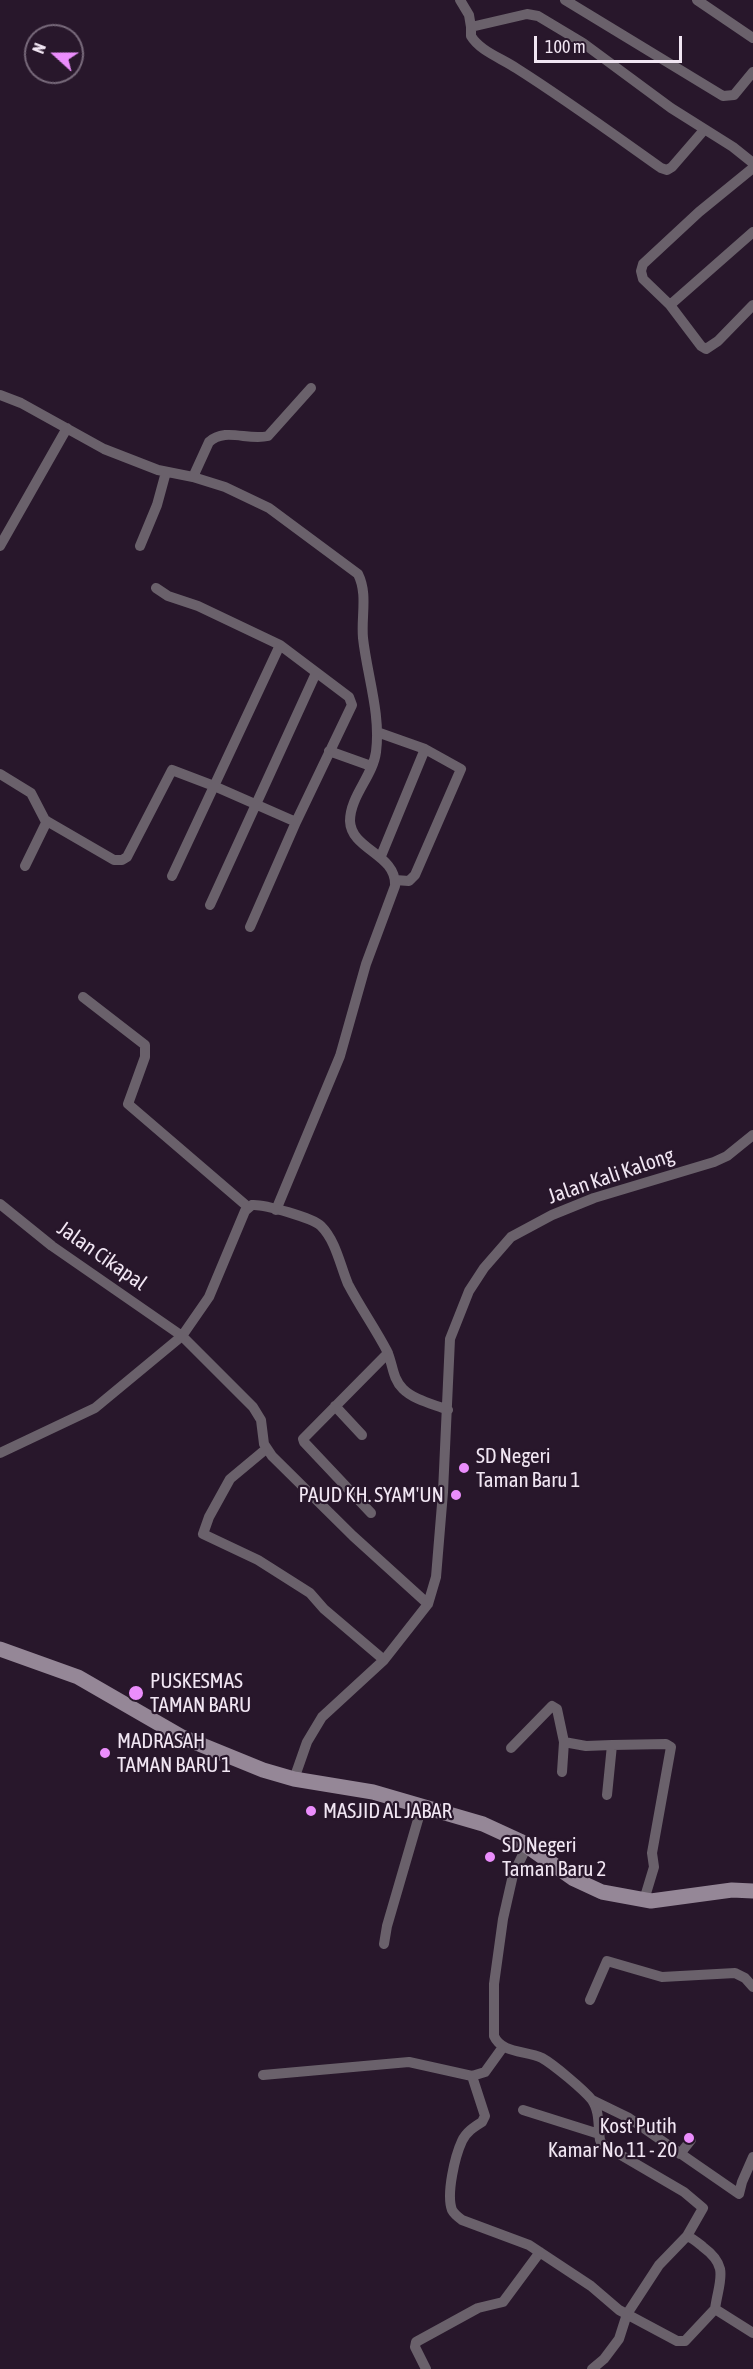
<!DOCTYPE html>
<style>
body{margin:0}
#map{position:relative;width:753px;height:2369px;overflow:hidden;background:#28172b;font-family:"Asap Condensed",sans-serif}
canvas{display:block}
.north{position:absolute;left:24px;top:24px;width:60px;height:60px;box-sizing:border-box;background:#28172b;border:2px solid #786a7b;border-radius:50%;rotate:291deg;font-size:16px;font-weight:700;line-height:24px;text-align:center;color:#f1e6f3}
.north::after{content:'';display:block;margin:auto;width:21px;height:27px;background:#eb8dfc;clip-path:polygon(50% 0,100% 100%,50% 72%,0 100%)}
.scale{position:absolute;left:534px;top:36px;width:148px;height:27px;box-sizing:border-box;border:3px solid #f1e6f3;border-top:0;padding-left:8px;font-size:18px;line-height:21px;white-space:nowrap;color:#f1e6f3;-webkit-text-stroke:4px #28172b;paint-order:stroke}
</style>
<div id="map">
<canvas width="753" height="2369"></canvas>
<div class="north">N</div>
<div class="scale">100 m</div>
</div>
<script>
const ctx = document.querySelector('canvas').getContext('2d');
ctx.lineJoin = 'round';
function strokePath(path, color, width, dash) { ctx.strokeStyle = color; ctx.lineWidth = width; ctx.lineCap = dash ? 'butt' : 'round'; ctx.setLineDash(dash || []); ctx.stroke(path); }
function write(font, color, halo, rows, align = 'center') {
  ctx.font = font + ' "Asap Condensed",sans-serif'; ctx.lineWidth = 4.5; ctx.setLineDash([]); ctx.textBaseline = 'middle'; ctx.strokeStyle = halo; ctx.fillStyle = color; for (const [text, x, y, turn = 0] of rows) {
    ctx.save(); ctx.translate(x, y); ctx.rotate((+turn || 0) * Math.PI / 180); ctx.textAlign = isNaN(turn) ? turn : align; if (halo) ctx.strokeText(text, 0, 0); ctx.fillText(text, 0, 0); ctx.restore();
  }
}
const street = new Path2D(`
 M460,0L469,15L471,27L527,14L538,16L583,43L671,108L733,147L753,163
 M565,0L723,96L734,95L753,72
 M697,0L753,38
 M471,27V36C480,51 501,58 516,68C565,99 613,134 661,168L667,170L672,167L704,130
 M753,168L699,212L643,264L641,271L643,279L670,305L701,346L706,349L718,341L753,305
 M670,305L753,232
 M0,395L21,403L104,449L158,470L193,477L225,487L269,508L358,574C368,594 361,616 363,638C367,675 381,714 376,752C373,776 350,796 350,821C351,850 397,854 395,886L366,964L340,1056L276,1210
 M193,477L209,442C225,427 248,441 268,436L311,388
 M0,546L67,428
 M140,546L157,505L166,472
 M156,588L168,596L198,606L280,645
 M377,732L425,749L461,769L415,875L409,881L395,880
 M329,751L371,766
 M0,774L31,793L45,820L114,860H122L127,857L172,770L214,786L296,822
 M381,856L425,749
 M25,866L47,821
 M172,876L280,645L349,697L352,705L296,822L250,927
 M210,905L316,673
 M83,997L145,1045V1057L128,1104L248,1207
 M0,1204L52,1246L182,1336L253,1407L261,1420L264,1444L272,1456L353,1536L428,1604
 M335,1406L362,1435
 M266,1449L230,1479L209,1517L203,1534L258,1560L310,1593L324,1609L384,1660
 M0,1453L95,1408L182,1336L209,1297L245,1211L252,1205C264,1204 313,1218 321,1226C336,1241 340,1265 348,1284C360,1307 375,1328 387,1351C393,1364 392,1378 403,1389C414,1400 433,1404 448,1410
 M371,1513L304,1442L303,1439L388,1353
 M511,1748L552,1706L557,1709L564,1742L586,1746L612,1745
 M562,1772L564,1742
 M294,1779L307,1742L322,1717L384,1660L428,1604L436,1577L443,1492L450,1339L469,1291L484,1268L511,1237L552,1215L594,1198L714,1162L727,1156L753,1135
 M607,1795L612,1745L666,1744L671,1747L652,1853L654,1867L644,1900
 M527,1846L513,1875L503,1919L494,1984V2036C502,2054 526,2050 542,2058C553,2064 584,2090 592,2100C600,2111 598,2128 600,2140L602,2144L684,2192L703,2208L687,2236C694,2239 698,2243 703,2247C730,2267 719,2280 715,2309
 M384,1944L387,1926L422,1806
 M590,2000L607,1961L662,1977L735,1973L745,1978L753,1987
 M263,2075L409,2062L472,2076L485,2072L503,2047
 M472,2076L485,2116L482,2122C474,2127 466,2132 462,2141C455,2156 446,2194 452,2210C454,2214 458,2217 462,2220L529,2245L591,2286L619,2310L677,2341H685L715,2309L753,2333
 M592,2100L629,2118L739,2194L742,2182L753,2157
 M523,2110L599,2134
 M680,2154L691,2140
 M426,2369L415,2347L416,2342L478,2308L503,2302L540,2252
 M592,2369L604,2359L619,2339L627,2314L659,2265L687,2236`);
const secondary = new Path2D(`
 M0,1649L78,1677L182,1737L263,1770L294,1779L373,1792L483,1824L520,1841L574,1879L602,1892L651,1901L732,1890L753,1891`);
const markers = [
 [464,1468,6,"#eb8dfc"],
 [456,1495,6,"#eb8dfc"],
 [136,1693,8,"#eb8dfc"],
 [105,1753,6,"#eb8dfc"],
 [311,1811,6,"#eb8dfc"],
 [490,1857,6,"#eb8dfc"],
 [689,2138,6,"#eb8dfc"]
];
const streetNames = [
 ["Jalan Kali Kalong",611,1176,-19],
 ["Jalan Cikapal",102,1256,35]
];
const poiNames = [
 ["SD Negeri",476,1456],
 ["Taman Baru 1",476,1480],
 ["PAUD KH. SYAM'UN",444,1495,"right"],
 ["PUSKESMAS",150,1681],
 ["TAMAN BARU",150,1705],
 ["MADRASAH",117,1741],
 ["TAMAN BARU 1",117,1765],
 ["MASJID AL JABAR",323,1811],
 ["SD Negeri",502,1845],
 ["Taman Baru 2",502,1869],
 ["Kost Putih",677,2126,"right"],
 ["Kamar No 11 - 20",677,2150,"right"]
];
strokePath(street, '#6a616b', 10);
strokePath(secondary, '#958797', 15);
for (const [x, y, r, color] of markers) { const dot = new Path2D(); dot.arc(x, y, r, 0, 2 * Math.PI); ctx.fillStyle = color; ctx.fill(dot); strokePath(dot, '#28172b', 2); }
write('21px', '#f1e6f3', '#28172b', streetNames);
write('21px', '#f1e6f3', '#28172b', poiNames, 'left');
</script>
